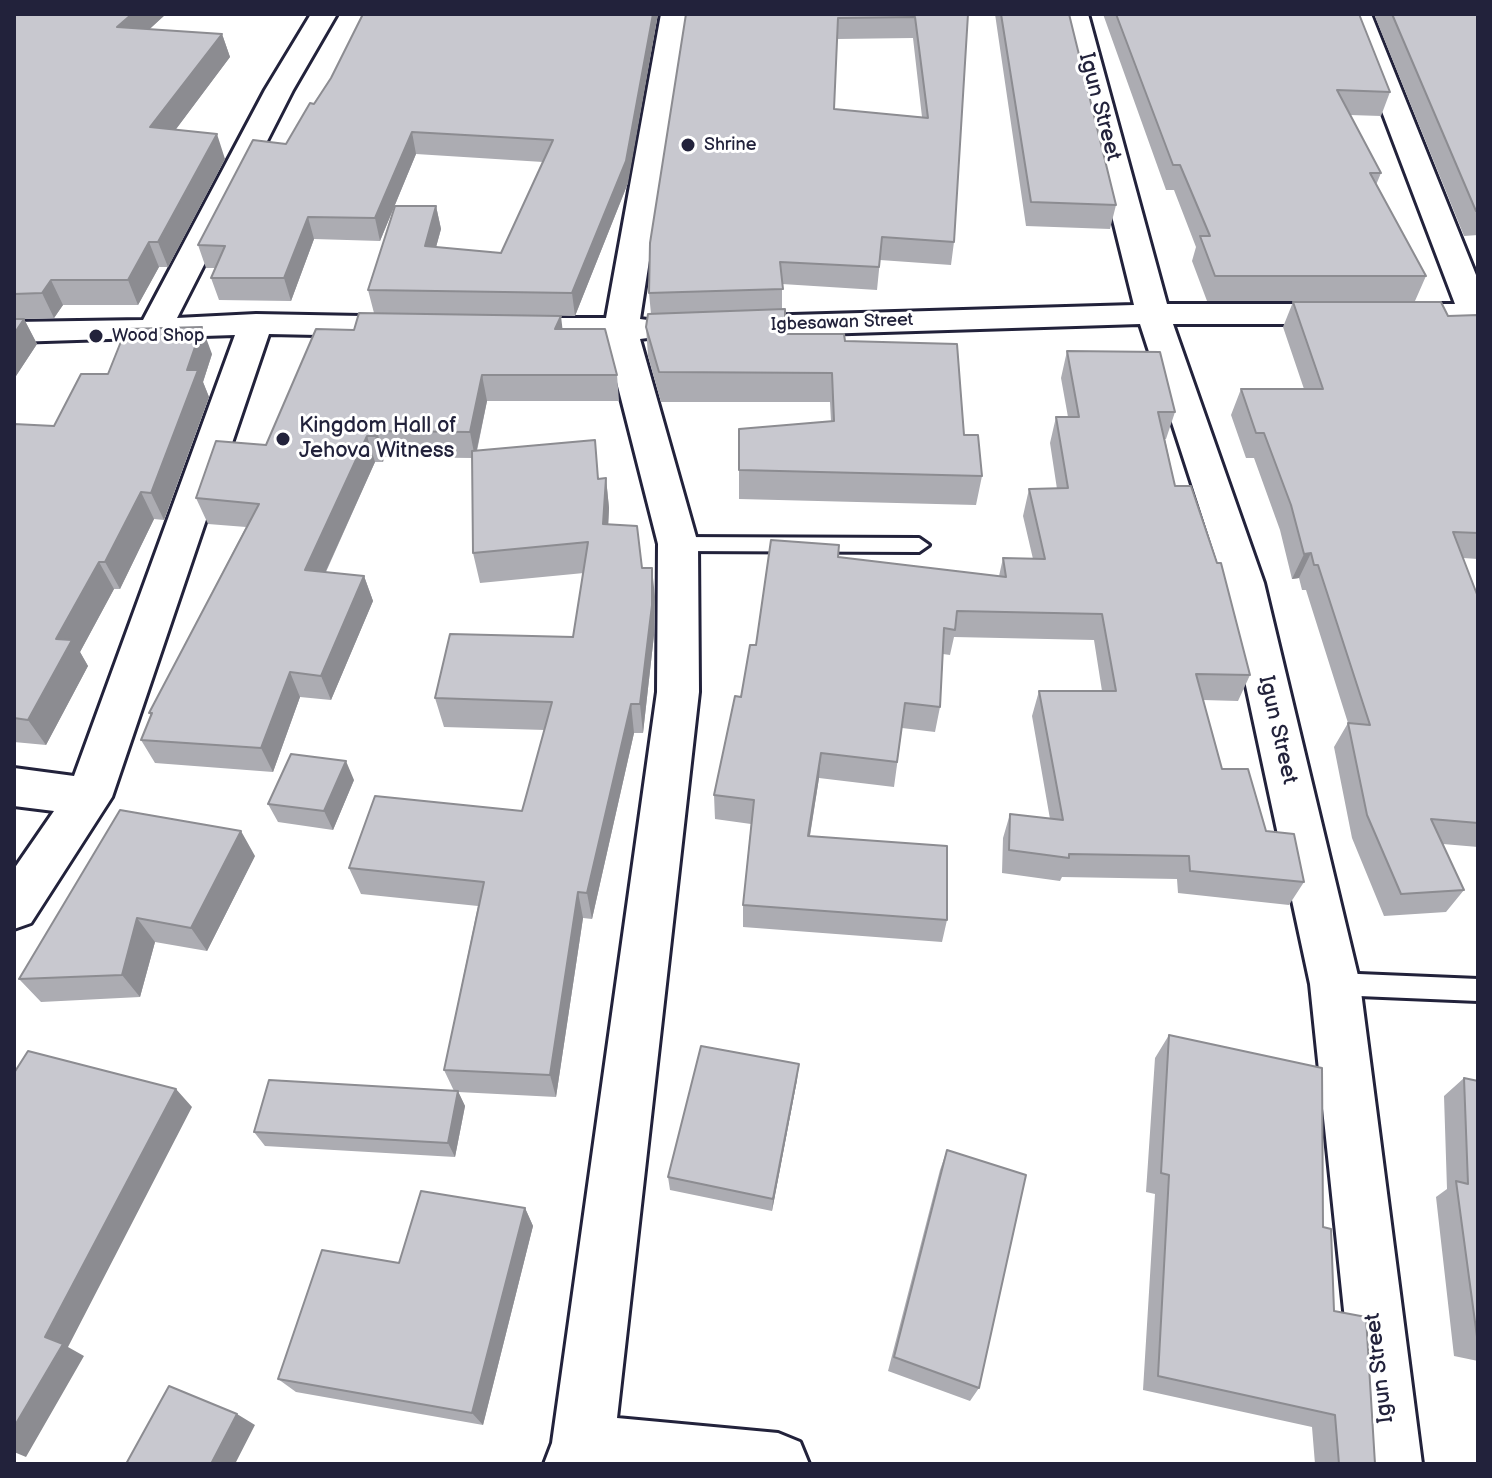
<!DOCTYPE html>
<style>
body{margin:0}
#map{position:relative;width:1492px;height:1478px;overflow:hidden;background:#fff;font-family:"Balsamiq Sans",sans-serif}
canvas{display:block}
.frame{position:absolute;inset:0;border:16px solid #22223b;pointer-events:none}
</style>
<div id="map">
<canvas width="1492" height="1478"></canvas>
<div class="frame"></div>
</div>
<script>
const ctx = document.querySelector('canvas').getContext('2d');
ctx.lineJoin = 'round';
function strokePath(path, color, width, dash) { ctx.strokeStyle = color; ctx.lineWidth = width; ctx.lineCap = dash ? 'butt' : 'round'; ctx.setLineDash(dash || []); ctx.stroke(path); }
function paint(path, color) { ctx.fillStyle = color; ctx.fill(path, 'evenodd'); }
function write(font, color, halo, rows, align = 'center') {
  ctx.font = font + ' "Balsamiq Sans",sans-serif'; ctx.lineWidth = 6; ctx.setLineDash([]); ctx.textBaseline = 'middle'; ctx.strokeStyle = halo; ctx.fillStyle = color; for (const [text, x, y, turn = 0] of rows) {
    ctx.save(); ctx.translate(x, y); ctx.rotate((+turn || 0) * Math.PI / 180); ctx.textAlign = isNaN(turn) ? turn : align; if (halo) ctx.strokeText(text, 0, 0); ctx.fillText(text, 0, 0); ctx.restore();
  }
}
const service = new Path2D(`
 M678,537L919,538L929,545L919,552L678,551L668,544Z
 M1335,973L1478,979V1001L1335,995L1326,992L1322,984L1326,976Z`);
const minor = new Path2D(`
 M311,14H337L293,90L177,318L256,314L415,317L427,320L432,327L427,334L415,337L269,334L112,797L31,923L14,929V869L54,811L14,806V768L74,776L235,335L14,342V322L143,320L265,90Z
 M661,14H687L640,319L663,322L668,329L663,336L640,339L698,544L699,692L617,1418L778,1433L800,1442L809,1464H544L552,1443L657,692L658,544L606,339L504,338L492,335L487,328L492,321L504,318H606Z
 M1062,14H1088L1167,304H1455L1345,14H1371L1478,280V324H1173L1264,583L1360,984L1422,1464H1360L1310,984L1224,583L1140,324L724,337L712,334L707,327L712,320L724,317L1134,305Z`);
const wall = new Path2D(`
 M14,14H166L149,29L222,34L230,57L175,130L225,159L168,267H159L138,305H63L54,318L24,319L37,344L14,379Z
 M363,14L628,183L575,316L374,313L368,290L436,206L441,229L436,247L501,253L543,162L416,154L380,241L314,239L291,301L219,300L211,278L215,268H206L198,245L286,144L331,78Z
 M686,14H968L954,242L951,265L880,260L877,290L782,284V309L785,334L845,341L964,435L982,476L976,505L739,499V470L831,421L830,402H661L648,356L646,327L651,314L649,293ZM913,38L922,117L834,109L837,39Z
 M995,14H1069L1116,205L1110,229L1026,226Z
 M1103,14H1359L1390,92L1381,116L1350,115L1381,173L1376,185L1426,276L1415,301H1207L1192,261L1196,247L1174,190H1166Z
 M1374,14H1478V235L1464,236Z
 M1293,302L1448,316L1478,315V559L1463,558L1478,597V847L1443,844L1464,890L1446,912L1384,916L1352,838L1334,747L1348,723L1306,590H1302L1299,578L1292,579L1280,530L1254,458H1246L1231,415L1241,389H1304L1283,327Z
 M562,329L617,375L619,401H487L477,451L599,479L606,478L609,508L608,524L642,568L655,597L654,635L643,733H634L592,919L583,918L556,1097L458,1092L465,1106L455,1157L265,1146L254,1132L454,1091L444,1070L478,906L361,894L349,868L522,811L545,730L444,727L435,698L573,637L584,573L480,583L473,553L472,458L384,457L383,462H375L326,572L364,576L373,601L331,700L300,697L273,772L155,763L141,740L151,716L149,713L246,527L208,524L196,498L266,445L354,330Z
 M1067,351L1175,412L1166,439H1165L1175,486L1250,675L1238,701L1203,700L1222,769L1266,831L1304,882L1289,905L1178,893L1177,879L1062,877L1060,881L1002,873L1003,838L1010,814L1050,819L1032,716L1039,691H1102L1094,640L954,637L950,655L943,654L940,707L935,732L902,728L894,787L819,778L810,836L947,920L942,942L743,927V905L751,824L715,819L714,795L741,697L838,557L999,576L1003,558L1033,559L1023,516L1029,489H1057L1050,443L1056,417H1068L1061,378Z
 M212,354L203,382L209,397L164,520L154,519L120,589H114L80,652L88,666L46,745L14,742V424L54,426L108,374Z
 M354,780L333,830L278,822L268,804Z
 M255,856L207,951L155,942L140,997L41,1002L19,979Z
 M1169,1035L1323,1227L1334,1311L1375,1464H1315L1312,1427L1143,1390L1155,1194L1146,1192L1155,1058Z
 M1464,1078L1478,1081V1361L1454,1356L1436,1197L1447,1189L1444,1096Z
 M797,1080L772,1211L670,1190L668,1177Z
 M947,1150L979,1388L970,1401L888,1371L940,1170Z
 M525,1208L533,1226L483,1425L296,1392L278,1379L399,1263Z`);
const shadedWall = new Path2D(`
 M132,14H166L126,51L117,27Z
 M653,14H658L628,183L575,316L572,293Z
 M222,34L230,57L159,152L150,127Z
 M412,132L416,154L380,241L375,218Z
 M217,134L225,159L168,267L158,242Z
 M436,206L441,229L430,269L425,246Z
 M308,217L314,239L291,301L284,278Z
 M149,242L159,267L138,305L128,280Z
 M51,280L63,305L54,318L42,293Z
 M561,316L564,342L555,329Z
 M24,319L37,344L14,379V334Z
 M202,327L212,354L203,382L209,397L164,520L151,493L187,370Z
 M482,375L487,401L475,458L470,432Z
 M377,431L384,457L383,462L375,436Z
 M367,436L375,462L315,595L305,570Z
 M606,478L609,508L607,554L603,524Z
 M141,492L154,519L120,589L105,562Z
 M1311,553L1299,578L1292,579L1304,554Z
 M99,562L114,589L80,652L88,666L46,745L28,720L56,639Z
 M652,568L655,597L654,635L643,733L640,704Z
 M364,576L373,601L331,700L321,676Z
 M290,672L300,697L273,772L261,748Z
 M631,704L634,733L592,919L587,893Z
 M821,753L819,778L806,859L808,836Z
 M346,761L354,780L333,830L324,811Z
 M241,831L255,856L207,951L191,928Z
 M578,892L583,918L556,1097L550,1075Z
 M137,918L155,942L140,997L122,975Z
 M799,1064L797,1080L772,1211L773,1199Z
 M176,1089L192,1107L68,1347L84,1356L26,1457L14,1452V1427L45,1337Z
 M458,1091L465,1106L455,1157L448,1143Z
 M525,1208L533,1226L483,1425L472,1413Z
 M237,1414L255,1425L235,1464H211Z`);
const building = new Path2D(`
 M14,14H132L117,27L222,34L150,127L217,134L158,242H149L128,280H51L42,293L14,294Z
 M363,14H653L626,161L572,293L368,290L395,206H436L425,246L501,253L553,140L412,132L375,218L308,217L284,278H211L225,246L198,245L253,140L286,144L310,103L314,104L331,78Z
 M686,14H968L954,242L882,237L879,267L780,262L783,289L649,293L650,243ZM915,17L928,118L834,109L838,18Z
 M1001,14H1069L1116,205L1031,202Z
 M1116,14H1359L1390,92L1337,90L1381,173H1370L1426,276H1215L1200,236H1210L1180,165H1173Z
 M1392,14H1478V211H1476Z
 M1293,302H1441L1448,316L1478,315V533L1453,532L1478,597V823L1431,819L1464,890L1401,894L1367,815L1348,723L1370,725L1318,565H1314L1311,553L1304,554L1291,505L1264,433H1256L1241,389H1323Z
 M785,309V334H844L845,341L957,344L964,435H978L982,476L739,470V429L834,421L832,373L659,372L646,327L648,314Z
 M359,313L561,316L555,329H605L617,375H482L470,432L377,431L375,436H367L305,570L364,576L321,676L290,672L261,748L141,740L152,713H149L259,504L196,498L216,441L266,445L316,329L354,330Z
 M14,319H24L14,334Z
 M202,327L187,370H198L151,493L141,492L105,562H99L56,639L72,640L28,720L14,718V424L54,426L81,374H108L126,329Z
 M1067,351L1160,352L1175,412H1158L1175,486H1191L1217,563H1221L1250,675L1196,674L1222,769H1248L1266,831L1294,834L1304,882L1190,871L1189,856L1069,854V858L1009,850L1010,814L1063,820L1039,691H1116L1102,614L957,611L955,630L944,628L940,707L905,703L897,762L821,753L808,836L947,846V920L743,905L754,800L714,795L735,696L741,697L750,645H756L771,540L839,545L838,557L1006,577L1003,558L1045,559L1029,489L1068,488L1056,417H1079Z
 M595,440L598,479L606,478L603,524L637,526L642,568H652V605L640,704H631L587,893L578,892L550,1075L444,1070L484,882L349,868L375,796L522,811L552,702L435,698L450,634L573,637L588,542L473,553L472,451Z
 M291,754L346,761L324,811L268,804Z
 M120,810L241,831L191,928L137,918L122,975L19,979Z
 M1169,1035L1322,1068L1323,1227L1331,1229L1334,1311L1366,1317L1375,1464H1339L1335,1415L1158,1376L1169,1175L1161,1173Z
 M701,1046L799,1064L773,1199L668,1177Z
 M28,1051L176,1089L45,1337L63,1344L14,1427V1073Z
 M1464,1078L1478,1081V1344L1456,1181L1468,1184Z
 M269,1080L458,1091L448,1143L254,1132Z
 M947,1150L1026,1175L979,1388L894,1357Z
 M421,1191L525,1208L472,1413L278,1379L322,1250L399,1263Z
 M169,1386L237,1414L211,1464H126Z`);
const markers = [
 [688,145,8,"#22223b"],
 [96,336,8,"#22223b"],
 [283,439,8,"#22223b"]
];
const farPoinames = [
 ["Shrine",704,145],
 ["Wood Shop",112,336]
];
const farStreetnames = [
 ["Igbesawan Street",842,323,-2]
];
const streetNames = [
 ["Igun Street",1099,107,75],
 ["Igun Street",1277,730,77],
 ["Igun Street",1380,1368,-97]
];
const poiNames = [
 ["Kingdom Hall of",299,426],
 ["Jehova Witness",299,451]
];
strokePath(service, '#22223b', 6);
strokePath(minor, '#22223b', 6);
paint(service, '#fff');
paint(minor, '#fff');
paint(wall, '#acacb2');
paint(shadedWall, '#8c8c91');
paint(building, '#c8c8cf');
strokePath(building, '#8c8c91', 2);
for (const [x, y, r, color] of markers) { const dot = new Path2D(); dot.arc(x, y, r, 0, 2 * Math.PI); ctx.fillStyle = color; ctx.fill(dot); strokePath(dot, '#fff', 3); }
write('18px', '#22223b', '#fff', farPoinames, 'left');
write('18px', '#22223b', '#fff', farStreetnames);
write('22px', '#22223b', '#fff', streetNames);
write('22px', '#22223b', '#fff', poiNames, 'left');
</script>
